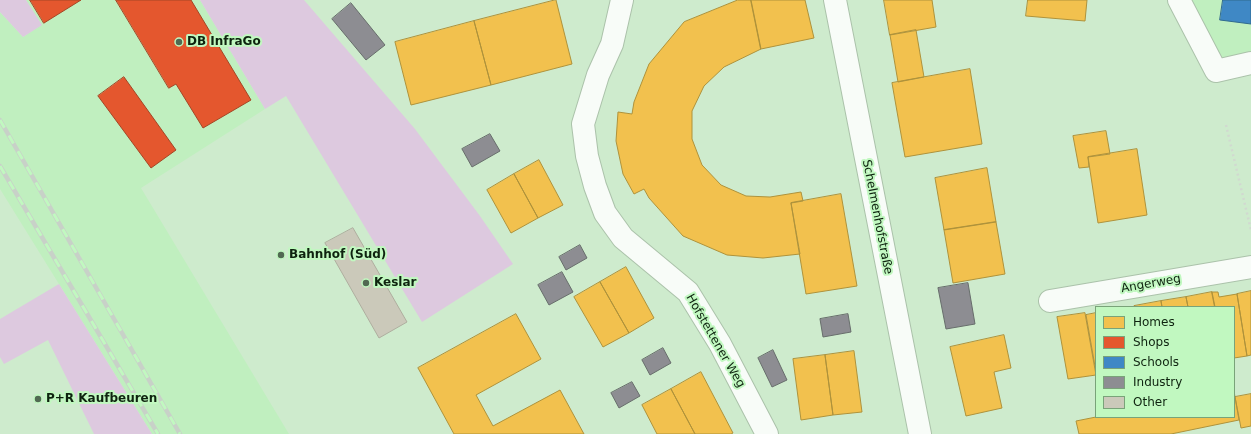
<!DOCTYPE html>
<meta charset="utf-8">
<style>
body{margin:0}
#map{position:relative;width:1251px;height:434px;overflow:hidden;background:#ceebcd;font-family:"DejaVu Sans",sans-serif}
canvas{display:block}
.legend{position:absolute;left:1095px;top:306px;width:140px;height:112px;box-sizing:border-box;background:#c1f8c0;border:1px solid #79a379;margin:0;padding:5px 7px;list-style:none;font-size:12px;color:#0e230f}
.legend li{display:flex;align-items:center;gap:8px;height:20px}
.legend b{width:20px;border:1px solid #79a379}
</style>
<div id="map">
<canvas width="1251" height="434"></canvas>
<ul class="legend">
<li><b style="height:11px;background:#f2c14e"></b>Homes</li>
<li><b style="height:11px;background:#e4572e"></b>Shops</li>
<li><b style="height:11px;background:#3f88c5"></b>Schools</li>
<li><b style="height:11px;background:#8d8d92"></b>Industry</li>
<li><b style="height:11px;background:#cbc9ba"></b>Other</li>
</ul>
</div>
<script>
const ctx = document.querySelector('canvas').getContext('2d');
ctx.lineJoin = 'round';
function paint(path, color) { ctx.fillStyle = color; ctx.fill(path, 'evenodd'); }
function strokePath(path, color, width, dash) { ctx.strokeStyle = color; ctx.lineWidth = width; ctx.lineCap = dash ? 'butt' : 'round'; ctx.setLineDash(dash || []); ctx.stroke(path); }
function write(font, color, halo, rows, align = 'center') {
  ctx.font = font + ' "DejaVu Sans",sans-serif'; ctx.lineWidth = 4; ctx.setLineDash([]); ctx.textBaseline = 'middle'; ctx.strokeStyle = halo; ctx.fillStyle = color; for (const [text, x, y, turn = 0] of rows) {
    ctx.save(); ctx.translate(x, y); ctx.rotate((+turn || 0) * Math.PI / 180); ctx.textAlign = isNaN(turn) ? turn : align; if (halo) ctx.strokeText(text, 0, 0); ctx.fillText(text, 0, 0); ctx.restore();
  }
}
const built = new Path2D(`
 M26,0H200L265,109L141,188L289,434H152L0,189V12L23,37L41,25Z
 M1189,0H1251V57L1224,63Z`);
const green = new Path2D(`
 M0,0H26L42,25L23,37L0,12Z
 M200,0H304L415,129L480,216L513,264L422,322L286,96L265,109Z
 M59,284L152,434H94L48,340L4,364L0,357V319Z`);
const homes = new Path2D(`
 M556,0L572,64L491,85L474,21Z
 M738,0H751L761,49L724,67L704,86L692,111V139L702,165L721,185L746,196L770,197L801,192L803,201L791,203L800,254L763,258L727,255L683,236L649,198L644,189L634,194L623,174L616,141L618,112L632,114L634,102L649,64L684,22Z
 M751,0H805L814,38L761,49Z
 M884,0H932L936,27L890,35Z
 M1028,0H1087L1085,21L1026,16Z
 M474,21L491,85L411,105L395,42Z
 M916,30L924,77L898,82L890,35Z
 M970,69L982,144L905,157L892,83Z
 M1106,131L1110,154L1088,157L1089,167L1079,168L1073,136Z
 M1137,149L1147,215L1098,223L1088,157Z
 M539,160L563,205L538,218L514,174Z
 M987,168L996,222L944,230L935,178Z
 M514,174L538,218L511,233L487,190Z
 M841,194L857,286L806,294L791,203Z
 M996,222L1005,274L953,283L944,230Z
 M626,267L654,318L629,333L600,282Z
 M600,282L629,333L603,347L574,297Z
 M1251,291V355L1247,356L1237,294Z
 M1212,292L1215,307H1188L1186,297Z
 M1212,292H1218L1219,297L1237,294L1247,356L1234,358V307H1215Z
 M1186,297L1188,307H1162L1161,301Z
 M1161,301L1162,307H1134V306Z
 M1085,313L1096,375L1068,379L1057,317Z
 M1096,313V372L1086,315Z
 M516,314L541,359L476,395L493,426L560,390L584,434H454L418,368Z
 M1004,335L1011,368L994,372L1002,408L966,416L950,347Z
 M854,351L862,412L833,415L825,355Z
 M825,355L833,415L801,420L793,359Z
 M701,372L733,433L731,434H695L671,389Z
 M671,389L695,434H657L642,405Z
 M1234,391L1239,420L1171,434H1079L1076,421L1096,417H1234Z
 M1251,394V426L1241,428L1235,397Z`);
const shops = new Path2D(`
 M30,0H81L44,23Z
 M116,0H191L251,100L203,128L176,84L169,88Z
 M124,77L176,150L151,168L98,96Z`);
const schools = new Path2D(`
 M1223,0H1251V24L1220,20Z`);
const industry = new Path2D(`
 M351,3L385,45L366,60L332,19Z
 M490,134L500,151L472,167L462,149Z
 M580,245L587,258L566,270L559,257Z
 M562,272L573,292L549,305L538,285Z
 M968,283L975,324L946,329L938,288Z
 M848,314L851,332L823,337L820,319Z
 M663,348L671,363L650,375L642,360Z
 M773,350L787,380L772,387L758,358Z
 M632,382L640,396L619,408L611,393Z`);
const building = new Path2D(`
 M353,228L407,322L379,338L325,243Z`);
const path = new Path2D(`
 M1226,125L1251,230`);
const street = new Path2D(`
 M622,0L612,44L598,75L583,124L587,156L595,186L605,213L623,238L688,292L720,344L767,434
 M835,0L920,434
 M1179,0L1216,71L1251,63
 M1050,301L1251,267`);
const rail = new Path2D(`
 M0,120L180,434
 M0,166L158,434`);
const markers = [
 [179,42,4,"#516952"],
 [281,255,4,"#516952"],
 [366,283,4,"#516952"],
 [38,399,4,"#516952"]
];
const poiNames = [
 ["DB InfraGo",187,42],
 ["Bahnhof (Süd)",289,255],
 ["Keslar",374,283],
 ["P+R Kaufbeuren",46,399]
];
const streetNames = [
 ["Schelmenhofstraße",877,217,79],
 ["Angerweg",1151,284,-10],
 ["Hofstettener Weg",715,341,60]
];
paint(built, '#c0efbf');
paint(green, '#ddc9df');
paint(homes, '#f2c14e');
strokePath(homes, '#ae923b', 1);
paint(shops, '#e4572e');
strokePath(shops, '#a44725', 1);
paint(schools, '#3f88c5');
strokePath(schools, '#306a8e', 1);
paint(industry, '#8d8d92');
strokePath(industry, '#676d6b', 1);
paint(building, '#cbc9ba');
strokePath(building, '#aead9e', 1);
strokePath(street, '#abc2aa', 24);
strokePath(path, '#d1d9d0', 2.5, [2, 3]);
strokePath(street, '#f8fcf8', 22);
strokePath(rail, '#c8d1c8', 4.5);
strokePath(rail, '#c1f8c0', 3, [9]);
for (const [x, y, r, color] of markers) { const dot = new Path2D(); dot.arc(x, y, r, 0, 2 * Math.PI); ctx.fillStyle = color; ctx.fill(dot); strokePath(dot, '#c1f8c0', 1.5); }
write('bold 12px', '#0e230f', '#c1f8c0', poiNames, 'left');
write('12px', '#0e230f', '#c1f8c0', streetNames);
</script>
